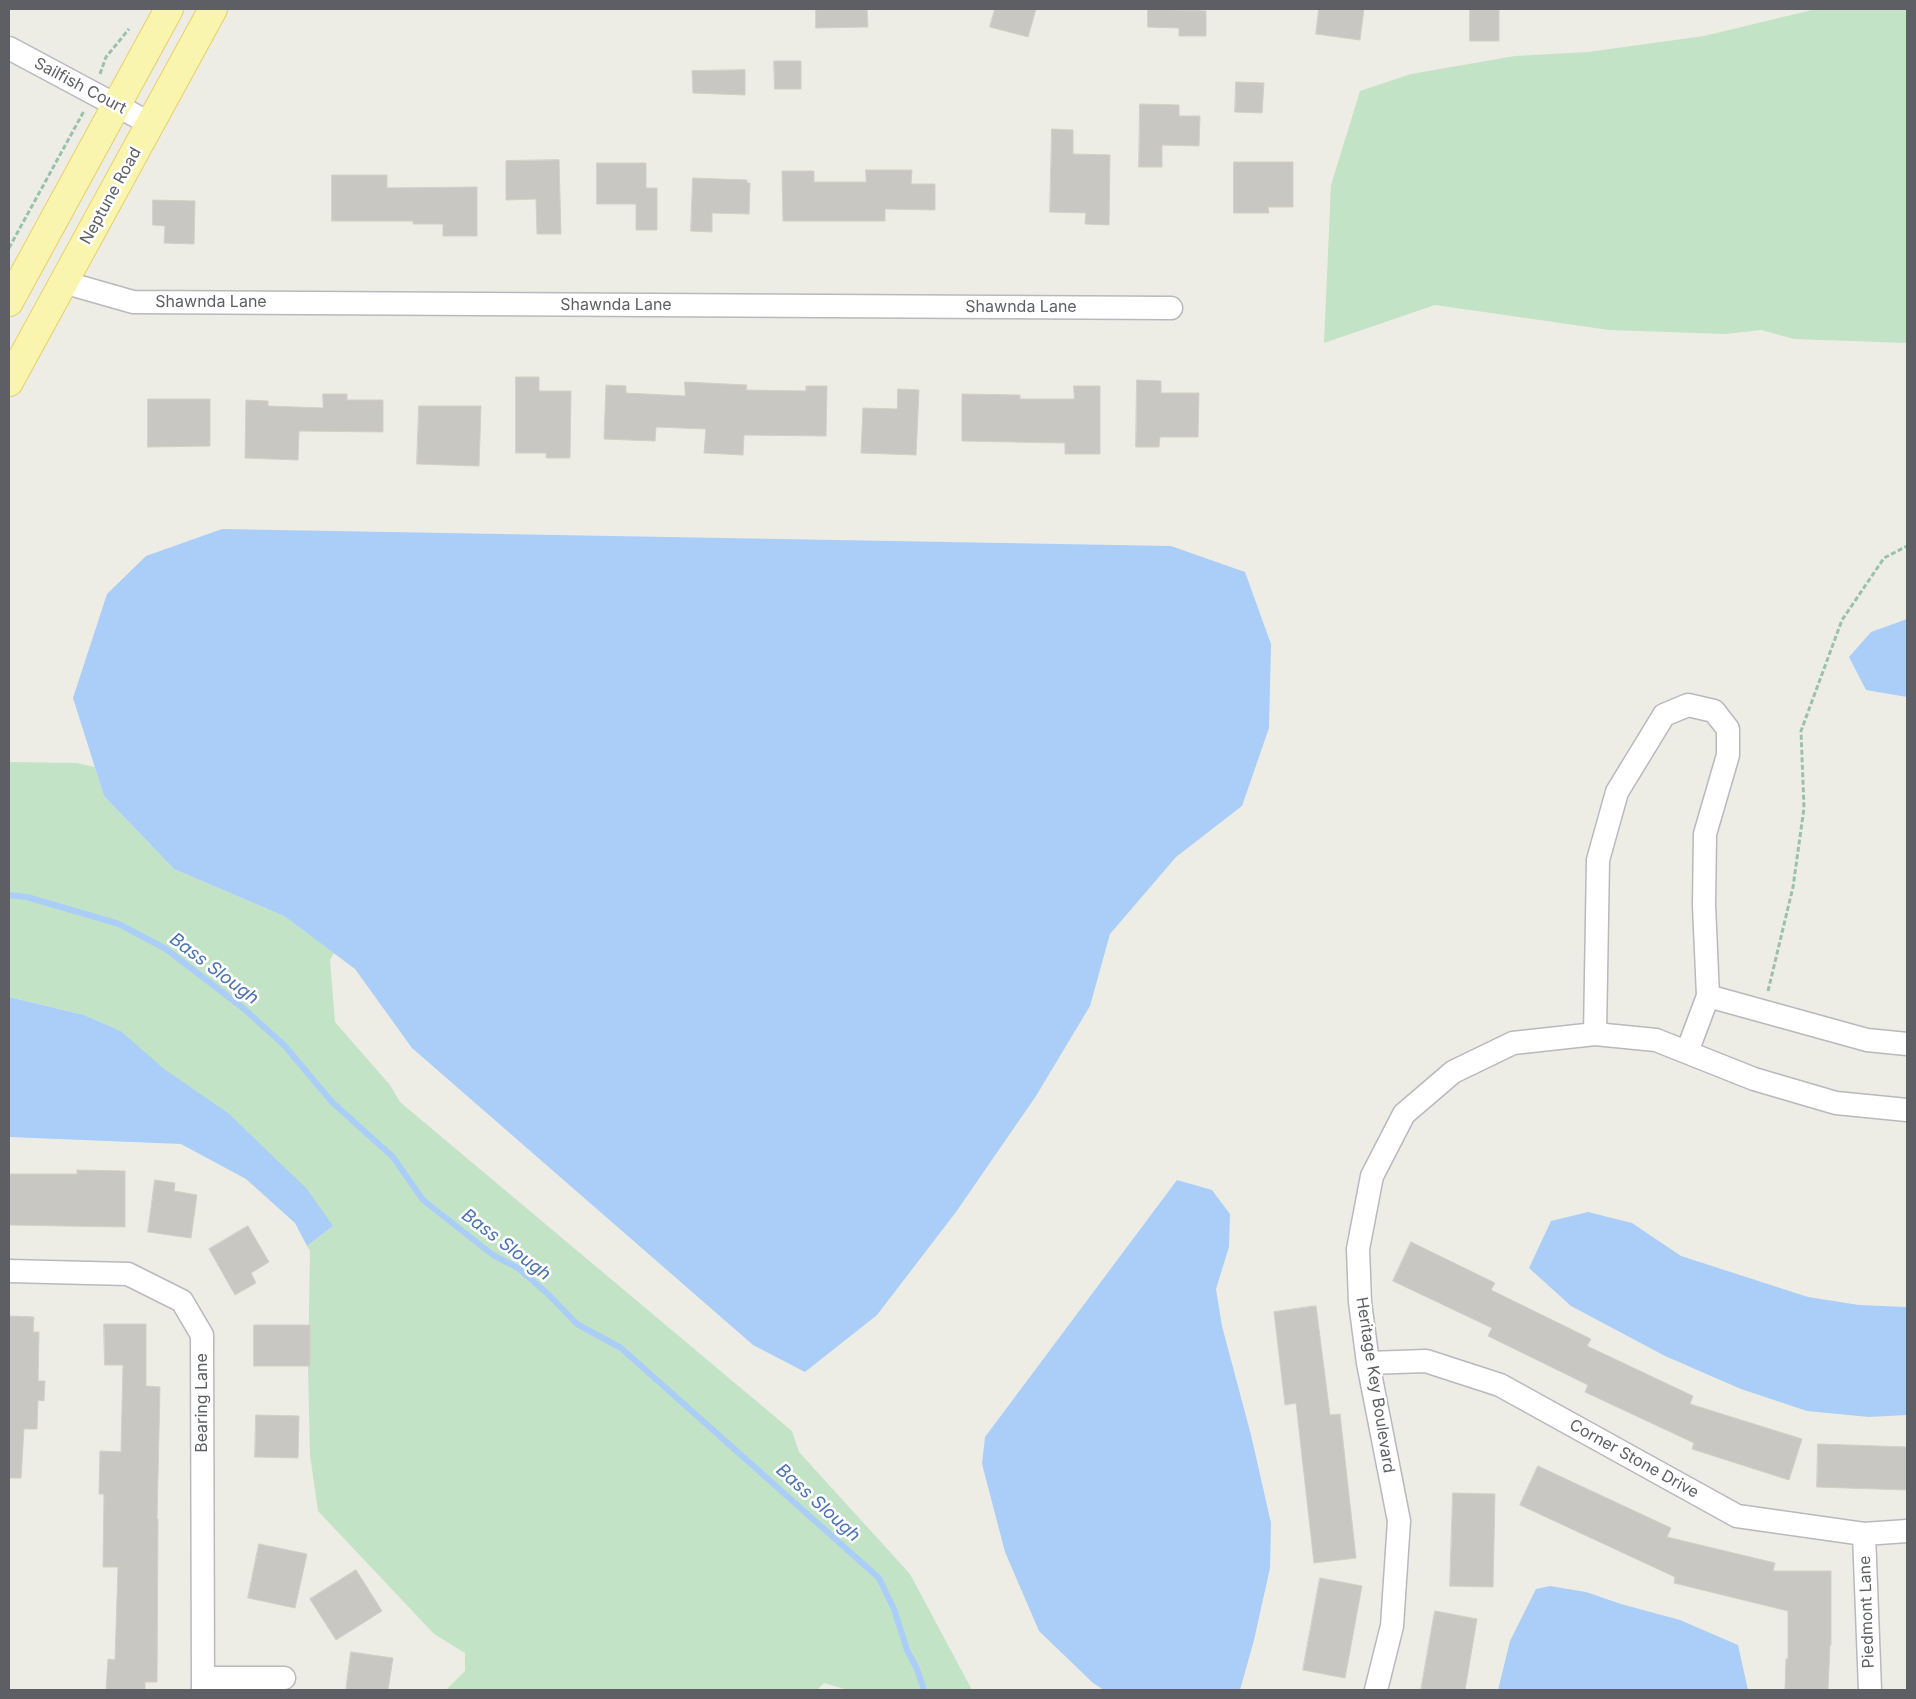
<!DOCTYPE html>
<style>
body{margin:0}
#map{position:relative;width:1916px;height:1699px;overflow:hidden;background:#eeede5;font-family:Inter,sans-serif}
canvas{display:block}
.frame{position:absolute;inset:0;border:10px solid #5d5f64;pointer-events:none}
</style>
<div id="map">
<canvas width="1916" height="1699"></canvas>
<div class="frame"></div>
</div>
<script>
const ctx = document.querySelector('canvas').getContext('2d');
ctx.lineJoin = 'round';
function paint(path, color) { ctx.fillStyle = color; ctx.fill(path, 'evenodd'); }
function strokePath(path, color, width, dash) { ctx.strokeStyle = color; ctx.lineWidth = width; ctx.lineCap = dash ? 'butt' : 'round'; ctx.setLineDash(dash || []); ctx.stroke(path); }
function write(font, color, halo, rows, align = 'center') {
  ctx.font = font + ' Inter,sans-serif'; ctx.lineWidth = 5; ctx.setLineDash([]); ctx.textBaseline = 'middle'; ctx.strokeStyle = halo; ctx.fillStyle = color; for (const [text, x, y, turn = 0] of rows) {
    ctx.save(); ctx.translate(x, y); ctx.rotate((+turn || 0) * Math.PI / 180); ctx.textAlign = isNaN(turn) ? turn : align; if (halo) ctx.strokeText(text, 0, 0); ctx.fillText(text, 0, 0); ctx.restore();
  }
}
const green = new Path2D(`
 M1816,9H1907V343L1794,339L1761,330L1726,334L1609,330L1435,305L1324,343L1331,185L1360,91L1411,74L1515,56L1588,52L1704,36Z
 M9,762L76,763L95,767L104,796L174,869L284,916L334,953L330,960L335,1022L390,1085L400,1102L792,1431L799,1452L910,1574L972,1690H848L824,1683L817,1690H446L465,1671V1653L434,1634L318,1511L310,1455L308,1369L310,1251L307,1246L333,1226L121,1031L84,1015L9,997Z`);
const water = new Path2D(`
 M222,529L1171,546L1245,572L1271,644L1269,728L1242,806L1176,857L1110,934L1090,1006L1036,1096L956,1212L877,1315L805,1372L753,1345L412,1048L355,969L284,916L174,869L104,796L73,698L107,594L146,556Z
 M1907,619V697L1866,690L1849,657L1871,632Z
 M9,997L84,1015L121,1031L164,1069L228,1113L307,1189L333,1226L307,1246L295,1223L246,1179L181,1144L9,1137Z
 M1177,1180L1212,1190L1230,1214L1229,1247L1216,1289L1222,1326L1251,1435L1271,1523L1270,1568L1254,1640L1240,1690H1104L1093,1683L1039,1631L1005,1552L982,1464L985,1437Z
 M1588,1212L1632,1223L1681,1256L1808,1297L1859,1305L1907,1307V1415L1869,1417L1807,1411L1741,1389L1665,1356L1571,1306L1529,1268L1551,1221Z
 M1550,1586L1586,1592L1621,1604L1680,1620L1738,1645L1748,1690H1498L1510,1641L1536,1589Z`);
const stream = new Path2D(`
 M9,895L27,897L119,924L166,949L243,1008L284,1045L332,1102L393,1157L423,1200L493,1255L518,1268L548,1294L577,1324L621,1348L879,1578L894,1609L907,1650L917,1669L924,1690`);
const building = new Path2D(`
 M816,9H867L868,27L816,28Z
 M995,9H1036L1028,37L990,27Z
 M1148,9L1206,11V36H1179V28L1148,27Z
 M1319,9H1364L1360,40L1316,34Z
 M1470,9H1499V41H1470Z
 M774,61H801V89H775Z
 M745,70V95L693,93L692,71Z
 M1236,82L1264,83L1262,113L1235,112Z
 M1140,104L1179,105V116H1200L1199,146L1162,145V167H1139Z
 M1052,129L1073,130V154L1110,155L1109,225L1085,224L1086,213L1050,212Z
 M559,160L561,234H537L536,199L506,200V161Z
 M1234,162H1293V207H1268L1269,213H1234Z
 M597,163H646V188H657V230H636V204H597Z
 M866,170H912L911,184H935V210L885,209V221H783L782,171H814V182H866Z
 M332,175H387V188L477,187V236H443V224H413V221H332Z
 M693,178L747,180V183H750L749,214L712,213V232L691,231Z
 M153,200L195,201L194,244L164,243L165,226L153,225Z
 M516,377H539V391H571L570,458H546V453H516Z
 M1137,380L1161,381V393H1199L1198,437H1160L1159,447H1136Z
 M685,382L747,385L746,390L806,391V386H827L826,436L744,435L743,455L704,453L706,429L656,427L655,441L604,439L606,385L626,386V393L685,396Z
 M1074,386H1100V454H1065V443L962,441V394L1020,395V399H1074Z
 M898,389L919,390L916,455L861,453L863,408L897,409Z
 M323,394H347V400H383V432L299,431L298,460L245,458L246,400L268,401V406L323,408Z
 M148,399H210V446L148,447Z
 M419,406H481L479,466L417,464Z
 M77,1170L125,1171V1227L9,1225V1174H77Z
 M155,1180L175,1183L174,1191L197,1195L191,1238L148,1232Z
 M248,1226L269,1262L251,1273L256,1283L235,1295L209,1249Z
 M1411,1242L1495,1283L1491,1290L1591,1339L1587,1346L1693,1396L1690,1404L1802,1439L1789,1480L1692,1449L1694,1443L1585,1392L1588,1385L1488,1336L1492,1328L1393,1281Z
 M1316,1306L1330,1415L1340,1414L1356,1558L1314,1563L1296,1403L1285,1405L1274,1312Z
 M9,1316L34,1317L33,1332H39L38,1381H45L44,1401L38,1400L37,1429H24L21,1478H9Z
 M104,1324H146V1386L160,1387L157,1519H158L157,1682H145V1690H106L108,1659L115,1660L118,1567H103L104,1494H99L100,1451L121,1452L123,1365H105Z
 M254,1325H310V1366H254Z
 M256,1415L299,1416L298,1458L255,1457Z
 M1818,1444L1907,1447V1490L1817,1487Z
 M1538,1466L1671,1528L1667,1537L1775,1563L1773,1571H1831V1645H1830L1828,1690H1785L1786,1659H1788V1611L1674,1583L1675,1577L1520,1505Z
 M1453,1493L1495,1494L1493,1587L1450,1586Z
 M259,1544L307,1554L295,1608L248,1598Z
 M356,1570L382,1611L336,1640L310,1599Z
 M1320,1578L1362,1586L1345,1678L1303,1670Z
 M1435,1611L1477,1619L1465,1690H1421Z
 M351,1652L393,1658L388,1690H346Z`);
const path = new Path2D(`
 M100,74L106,57L129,29
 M9,248L84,111
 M1768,991L1793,887L1804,808L1801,731L1842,620L1884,558L1907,546`);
const minor = new Path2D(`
 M9,48L151,124
 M63,282L133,302L1171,308
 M1595,1034L1598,860L1617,792L1664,715L1688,705L1714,711L1728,729V755L1705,834L1704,905L1708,996
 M1687,1052L1708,996L1867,1040L1907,1044
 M9,1271L128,1274L182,1301L202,1335L203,1690
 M1368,1363L1426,1361L1500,1385L1737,1516L1864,1534L1907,1531
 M1864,1534L1870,1690
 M203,1678H284
 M1376,1690L1392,1626L1399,1521L1368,1363L1360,1302L1358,1249L1372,1176L1404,1114L1453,1072L1513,1043L1595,1034L1656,1040L1754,1079L1836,1103L1907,1110`);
const major = new Path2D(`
 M9,302L169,9
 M9,382L213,9`);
const streetNames = [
 ["Sailfish Court",80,86,28],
 ["Neptune Road",111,196,-61],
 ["Shawnda Lane",211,302],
 ["Shawnda Lane",616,305],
 ["Shawnda Lane",1021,307],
 ["Heritage Key Boulevard",1375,1385,81],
 ["Bearing Lane",202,1403,-90],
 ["Corner Stone Drive",1634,1459,29],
 ["Piedmont Lane",1867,1612,-92]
];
const waterNames = [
 ["Bass Slough",214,969,37],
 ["Bass Slough",506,1245,37],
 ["Bass Slough",818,1503,42]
];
paint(green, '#c3e3c7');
paint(water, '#aacef8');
strokePath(stream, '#aacef8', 6);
paint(building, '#c9c7c2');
strokePath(building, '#d2cfc4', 1);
strokePath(minor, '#b7b9be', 25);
strokePath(major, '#e7d065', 30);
strokePath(path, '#9bc1ab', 3, [5, 2.5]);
strokePath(minor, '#fff', 22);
strokePath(major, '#f9f5af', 28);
write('16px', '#5d5f64', '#fff', streetNames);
write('italic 18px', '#4b72b2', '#fff', waterNames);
</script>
